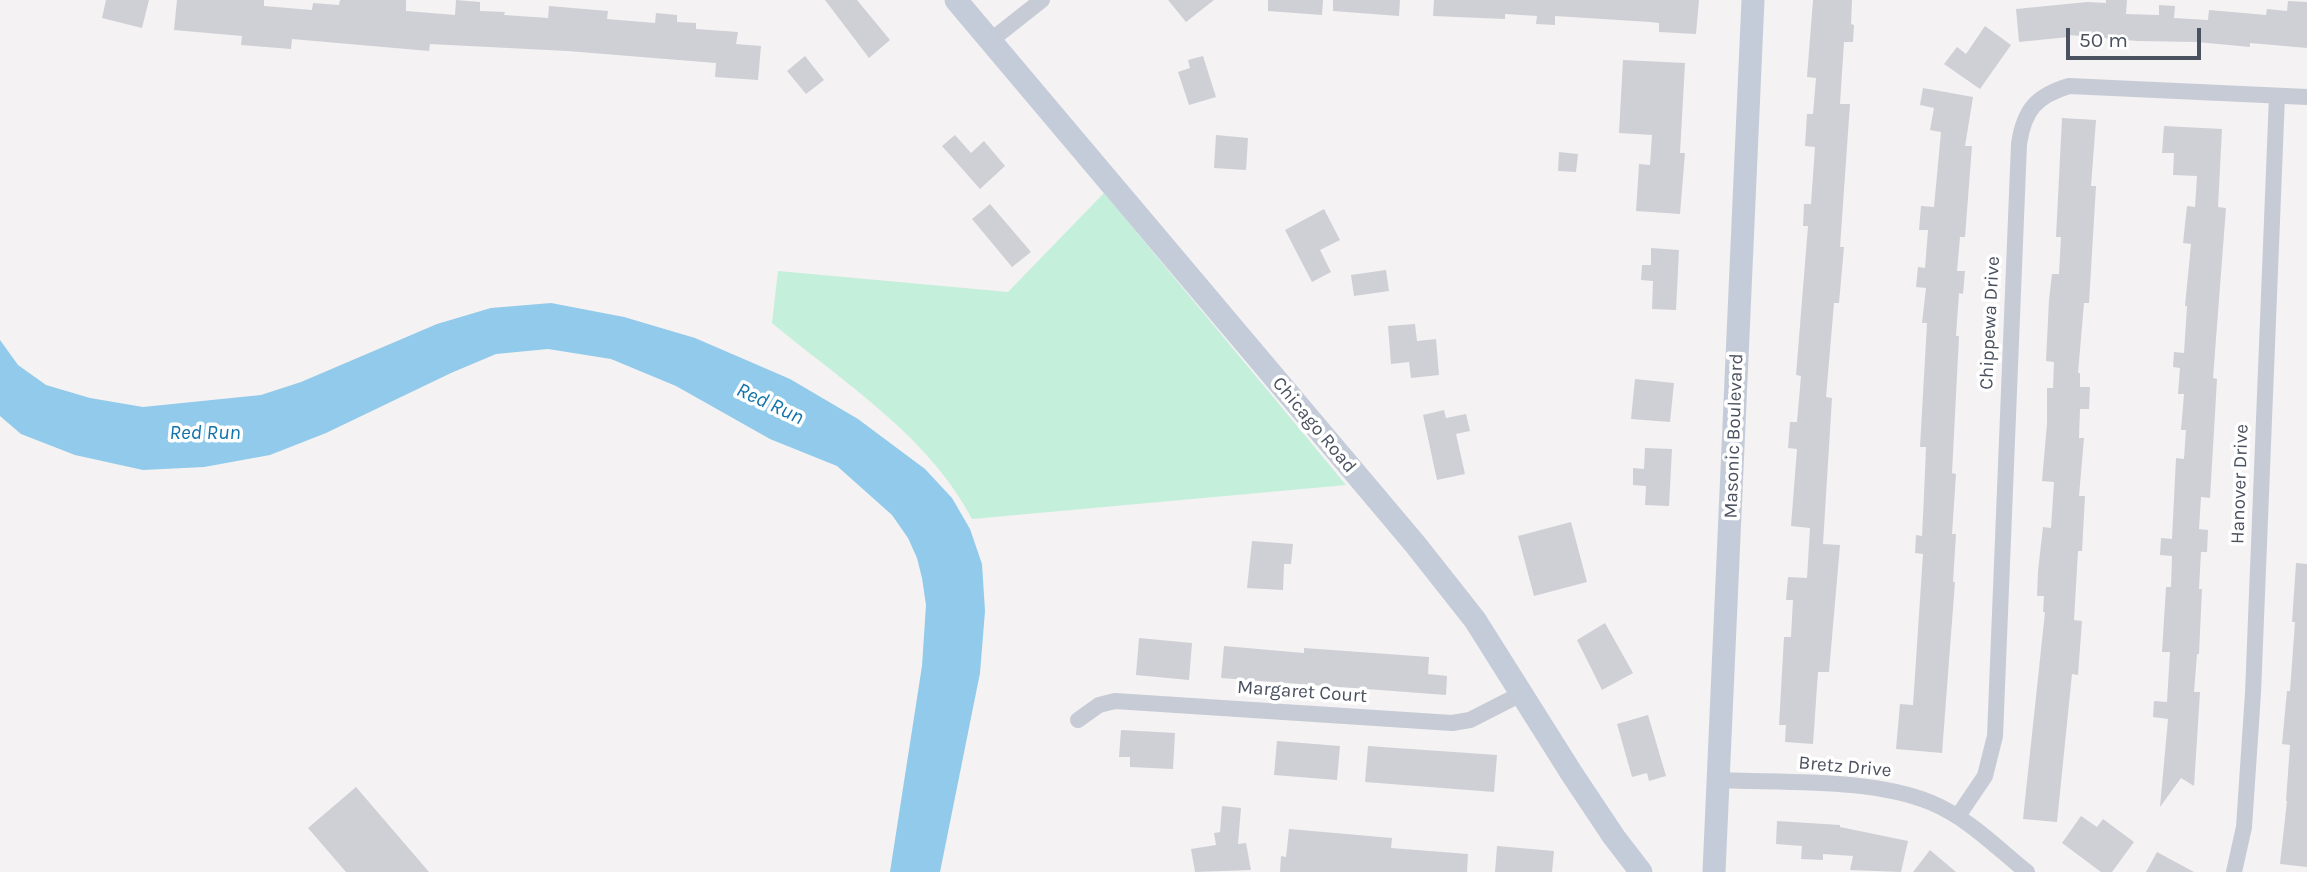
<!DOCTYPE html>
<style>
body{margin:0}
#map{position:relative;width:2307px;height:872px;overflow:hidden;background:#f4f2f2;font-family:Karla,sans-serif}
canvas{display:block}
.scale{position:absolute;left:2066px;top:28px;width:135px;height:32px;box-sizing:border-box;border:4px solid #4a515f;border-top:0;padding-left:9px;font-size:21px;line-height:24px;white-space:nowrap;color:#4a515f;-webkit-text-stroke:5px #fff;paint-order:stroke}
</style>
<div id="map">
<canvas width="2307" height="872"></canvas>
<div class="scale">50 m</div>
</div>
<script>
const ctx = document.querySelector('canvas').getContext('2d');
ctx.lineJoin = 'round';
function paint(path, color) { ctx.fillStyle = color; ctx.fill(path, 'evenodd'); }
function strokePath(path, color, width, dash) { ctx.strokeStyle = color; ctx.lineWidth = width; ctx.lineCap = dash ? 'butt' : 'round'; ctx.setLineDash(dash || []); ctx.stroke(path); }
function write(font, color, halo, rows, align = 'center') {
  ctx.font = font + ' Karla,sans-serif'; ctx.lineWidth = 7; ctx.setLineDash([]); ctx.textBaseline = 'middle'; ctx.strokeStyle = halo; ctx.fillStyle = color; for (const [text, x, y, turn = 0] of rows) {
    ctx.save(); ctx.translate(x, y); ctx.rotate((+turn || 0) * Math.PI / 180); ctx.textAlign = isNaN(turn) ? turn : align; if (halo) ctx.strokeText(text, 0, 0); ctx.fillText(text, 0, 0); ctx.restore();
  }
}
const green = new Path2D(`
 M1104,193L1346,485L972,519C929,436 843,382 772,323L778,271L1008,292Z`);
const water = new Path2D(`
 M551,303L624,317L695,338L790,379L858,419L925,469L952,498L970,529L982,564L985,611L980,673L940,872H890L922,666L926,605L922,578L917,558L908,538L892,515L837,466L770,439L676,386L611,359L548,349L496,354L451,373L326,433L270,455L204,467L143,470L75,455L21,434L0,416V340L18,365L46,385L90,398L143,407L261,395L301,382L437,324L491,308Z`);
const building = new Path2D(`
 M106,0H149L142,28L102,18Z
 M177,0H264V6L312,10L313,3L339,5L340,0H406V11L455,15L456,0L480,2V11L505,12L504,15L548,18L549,6L608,11L607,19L655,23L656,13L677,15V22L696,23V29L738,32L736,44L761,46L758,80L715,77L716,63L567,51L430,44L429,51L292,39L291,49L241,45L242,36L174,30Z
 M825,0H857L890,40L869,58Z
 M1168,0H1214L1186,22Z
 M1268,0H1323L1322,15L1268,11Z
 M1333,0H1400L1399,16L1333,11Z
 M1434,0H1699L1696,34L1659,32V23L1650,22L1555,16V25L1536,24L1537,16L1505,14V19L1433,16Z
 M1813,0H1852L1851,24L1854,25L1853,42H1844L1840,104H1850L1840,247H1844L1839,303H1834L1826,397L1832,398L1823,544L1840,545L1829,672H1818L1813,744L1785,742L1786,725H1779L1784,637H1791L1793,600H1786L1788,577L1807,578L1810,528L1791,526L1797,449L1788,448L1790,422H1797L1801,376L1796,375L1808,226H1803L1804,204H1811L1815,147L1805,146L1807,114H1813L1816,78L1807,77Z
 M2106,0H2127L2126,14L2159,15V5L2175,6L2174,18L2208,20L2209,10L2266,15L2267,9L2287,11L2288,1L2307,2V48L2250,43V47L2197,42L2137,41L2069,35V37L2019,42L2016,9L2087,2L2106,3Z
 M1985,26L2011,45L1980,89L1944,64L1957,47L1966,54Z
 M805,56L824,80L806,94L787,71Z
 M1203,56L1216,97L1189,105L1178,72L1190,68L1188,60Z
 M1623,60L1685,63L1680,153H1685L1680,214L1636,211L1639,164L1650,165L1652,135L1619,133Z
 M1923,88L1973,97L1965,146H1972L1965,237H1960L1957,271H1965L1963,294L1959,293L1956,336H1959L1952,473L1956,474L1952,534H1956L1953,582H1955L1942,753L1896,749L1900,704L1913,705L1923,554L1915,553L1916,535L1922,536L1924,495L1926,447H1920L1927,323H1922L1926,288L1916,287L1918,267L1925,268L1928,230H1919L1921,206L1934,207L1941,132L1930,130L1934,108L1920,105Z
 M2062,118L2096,120L2091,186H2096L2089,303H2084L2078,373H2080V387H2090L2089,409H2080L2079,438H2084L2079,496H2085L2082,551H2078L2074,620L2082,621L2078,675L2072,674L2057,822L2023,819L2045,612H2043L2044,596H2037L2038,571L2043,527L2051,528L2054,482L2042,481L2047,424V388H2053L2054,362L2046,361L2049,300L2052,274H2059L2061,237H2056Z
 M2164,126L2222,129L2218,207L2226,208L2213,378L2217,379L2210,498L2201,497L2199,529L2208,530L2207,552H2201L2199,589H2202L2199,654H2197L2194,692H2200L2194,786L2181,778L2160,807L2168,719L2153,717L2154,701L2167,702L2170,652H2162L2166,587H2171L2172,556L2160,555L2161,538L2172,539L2176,458L2184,459L2186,430H2181L2184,394H2178L2180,368L2173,367L2174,352L2184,353L2187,306H2185L2191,244L2183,243L2187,206L2195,207L2197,176L2173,175L2174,153H2162Z
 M955,135L971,153L984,141L1005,166L980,189L942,146Z
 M1216,135L1248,138L1246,170L1214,168Z
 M1559,152L1578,154L1576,172L1558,171Z
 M990,204L1031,252L1012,267L972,219Z
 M1324,209L1340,240L1320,250L1331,272L1312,282L1285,230Z
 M1651,248L1679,250L1676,310L1652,309L1653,281L1641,280L1642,265H1651Z
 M1386,270L1389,291L1354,296L1351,275Z
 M1415,324L1417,341L1436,339L1439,375L1411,378L1409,362L1391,364L1388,326Z
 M1635,379L1674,383L1670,422L1631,419Z
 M1444,410L1446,418L1466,414L1470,431L1456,434L1465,474L1437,480L1423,415Z
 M1645,448L1672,449L1669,506L1645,505L1646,486L1633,485V468L1644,469Z
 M1571,522L1587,582L1534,596L1518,536Z
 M1252,541L1293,544L1291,564H1284L1283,590L1247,588Z
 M2296,563L2307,564V867L2280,864L2287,801H2286L2290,745L2282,744L2287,691H2290L2295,622H2292Z
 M1605,623L1633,673L1602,690L1577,640Z
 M1139,638L1192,643L1189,680L1136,675Z
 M1224,646L1304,653V648L1429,657L1428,674L1447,676L1446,695L1221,678Z
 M1648,715L1666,776L1649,781L1647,773L1632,777L1617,724Z
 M1121,730L1175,733L1173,769L1130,767V757H1119Z
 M1277,741L1340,746L1337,780L1274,775Z
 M1368,746L1497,755L1494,792L1365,782Z
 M356,787L429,872H346L308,828Z
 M1222,806L1241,808L1238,844L1246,843L1251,870L1195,872L1191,849L1216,845L1214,833L1220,832Z
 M2081,816L2097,827L2103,819L2134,842L2112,872H2101L2062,843Z
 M1777,821L1840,825V827L1908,841L1901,872L1850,870L1853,856L1823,854V860L1801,859L1802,846L1776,844Z
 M1289,829L1392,838L1391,848L1468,854L1467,872H1280L1281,856L1286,857Z
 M1497,846L1554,851L1552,872H1495Z
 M1930,850L1956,872H1913Z
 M2157,852L2194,872H2146Z`);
const street = new Path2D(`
 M990,41L1042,0
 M1078,720L1099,705L1115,701L1452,723L1470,720L1521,694
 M1720,780C1784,783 1873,778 1932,803C1968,818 1997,848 2027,872
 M1958,816L1985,776L1995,736L2019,144C2024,110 2036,96 2069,86L2307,97
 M2234,872L2244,827L2253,693L2277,96`);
const secondary = new Path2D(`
 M956,0L1415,544L1475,620L1572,774L1614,837L1641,872
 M1714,872L1753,0`);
const streetNames = [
 ["Chippewa Drive",1990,323,-87],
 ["Chicago Road",1314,425,50],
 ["Masonic Boulevard",1734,436,-88],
 ["Hanover Drive",2240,484,-88],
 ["Margaret Court",1302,692,4],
 ["Bretz Drive",1845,767,5]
];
const waterNames = [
 ["Red Run",770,404,25],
 ["Red Run",205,433]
];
paint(green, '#c3efdb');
paint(water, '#91caea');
paint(building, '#cfd0d6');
strokePath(street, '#c6cbd5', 16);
strokePath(secondary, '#c5ccd9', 23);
write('19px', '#4a515f', '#fff', streetNames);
write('italic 21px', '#1173ab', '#fff', waterNames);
</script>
